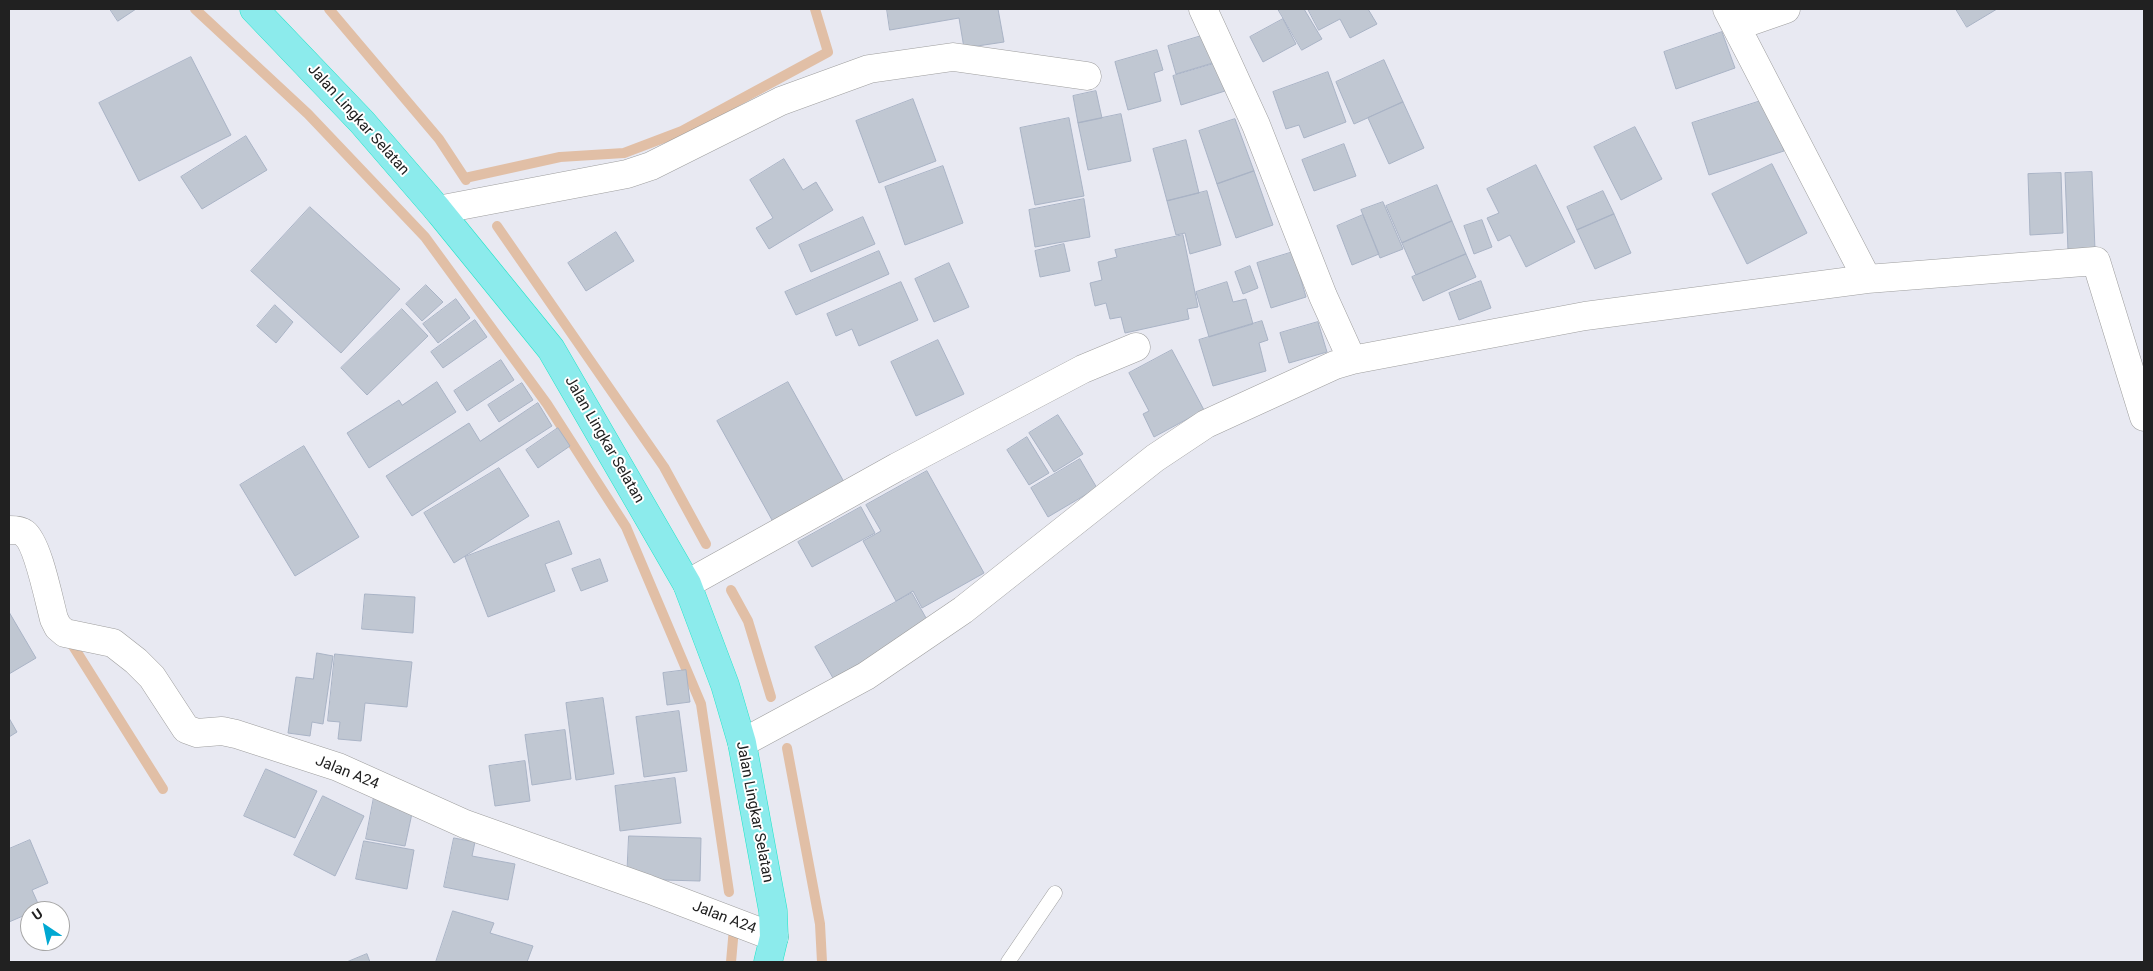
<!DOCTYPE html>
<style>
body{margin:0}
#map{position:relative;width:2153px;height:971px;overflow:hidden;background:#e8e9f2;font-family:Roboto,sans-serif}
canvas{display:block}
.frame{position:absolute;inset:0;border:10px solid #212121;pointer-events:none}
.north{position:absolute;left:20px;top:901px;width:50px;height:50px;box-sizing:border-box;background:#fff;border:1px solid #a6a6a6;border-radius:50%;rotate:326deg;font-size:14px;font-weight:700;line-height:20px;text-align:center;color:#212121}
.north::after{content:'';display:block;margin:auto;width:18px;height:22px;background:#00a8d2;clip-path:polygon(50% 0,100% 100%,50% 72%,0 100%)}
</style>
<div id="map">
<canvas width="2153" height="971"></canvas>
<div class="frame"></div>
<div class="north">U</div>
</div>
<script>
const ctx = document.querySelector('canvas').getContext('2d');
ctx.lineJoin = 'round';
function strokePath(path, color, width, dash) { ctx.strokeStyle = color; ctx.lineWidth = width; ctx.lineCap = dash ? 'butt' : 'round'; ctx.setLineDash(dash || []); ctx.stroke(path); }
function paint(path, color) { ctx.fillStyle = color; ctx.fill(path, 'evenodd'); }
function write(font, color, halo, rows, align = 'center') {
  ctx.font = font + ' Roboto,sans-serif'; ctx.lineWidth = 4; ctx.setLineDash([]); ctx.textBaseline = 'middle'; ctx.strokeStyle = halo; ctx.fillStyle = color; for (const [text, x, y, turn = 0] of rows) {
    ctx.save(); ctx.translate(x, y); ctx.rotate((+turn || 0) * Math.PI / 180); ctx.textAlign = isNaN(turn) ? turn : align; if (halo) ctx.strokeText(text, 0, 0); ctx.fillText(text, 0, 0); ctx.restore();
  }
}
const stream = new Path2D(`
 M195,9L308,114L425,237L547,404L626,527L701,704L729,892
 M329,9L439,139L466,180
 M465,178L560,157L624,153L682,131L828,52L815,9
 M497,226L664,467L706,544
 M731,590L748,621L771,697
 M68,638L163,789
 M787,748L820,924L822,962
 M731,962L734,928`);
const building = new Path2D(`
 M110,9H136L118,21Z
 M887,9H998L1004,42L964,48L959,18L890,30Z
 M1278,9H1304L1322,39L1302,50Z
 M1308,9H1368L1377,24L1350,38L1340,19L1319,30Z
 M1956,9H1997L1967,27Z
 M1283,19L1296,44L1263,62L1250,37Z
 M1722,32L1735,68L1676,89L1664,52Z
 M1208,34L1216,62L1176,74L1168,46Z
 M1157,50L1163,70L1154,73L1161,101L1128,110L1115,62Z
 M191,57L231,135L139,181L99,103Z
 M1384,60L1403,102L1354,124L1336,82Z
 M1217,63L1225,91L1181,105L1173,76Z
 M1328,72L1346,122L1304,138L1299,125L1286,129L1273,92Z
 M1096,91L1102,118L1078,123L1073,96Z
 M913,99L936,161L879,183L856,121Z
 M1767,99L1784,151L1709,175L1692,123Z
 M1403,102L1424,148L1389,164L1368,118Z
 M1121,114L1131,161L1088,170L1078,123Z
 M1069,118L1084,196L1035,205L1020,128Z
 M1235,119L1254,171L1217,184L1199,131Z
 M1635,127L1662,179L1621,200L1594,147Z
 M246,136L267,170L202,209L181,177Z
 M1186,140L1199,193L1167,201L1153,149Z
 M1344,144L1356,176L1314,191L1302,160Z
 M784,159L803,190L816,182L833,210L769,249L756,228L773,218L750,180Z
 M1772,164L1807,233L1747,264L1712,194Z
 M1536,165L1575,242L1526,267L1510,235L1498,241L1487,218L1499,213L1487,189Z
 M943,166L963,223L905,245L885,187Z
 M1254,171L1273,225L1236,238L1217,184Z
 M2092,172L2095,250L2068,251L2065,173Z
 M2061,173L2063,233L2030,235L2028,174Z
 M1437,185L1452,221L1402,243L1386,206Z
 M1207,191L1221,245L1190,254L1185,233L1176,235L1167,201Z
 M1603,191L1614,214L1577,230L1567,207Z
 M1084,199L1090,237L1035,247L1029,210Z
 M1383,202L1403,249L1380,258L1361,210Z
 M310,207L400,289L341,353L251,271Z
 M1614,214L1631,253L1595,269L1577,230Z
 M1363,215L1379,254L1352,265L1337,226Z
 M863,217L875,244L811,272L799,245Z
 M1482,220L1492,247L1474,254L1464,226Z
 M1452,221L1466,254L1416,275L1402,243Z
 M616,232L634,261L586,291L568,263Z
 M1183,235L1198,307L1187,309L1189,319L1125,333L1121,317L1110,319L1106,303L1095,306L1090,283L1102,280L1098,262L1117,257L1115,250Z
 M1064,244L1070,271L1040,277L1035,251Z
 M879,251L889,274L796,315L785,292Z
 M1293,252L1306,297L1271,308L1257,263Z
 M1466,254L1476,277L1423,301L1412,277Z
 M949,263L969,307L934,322L915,279Z
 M1250,266L1258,288L1243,294L1235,272Z
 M1481,281L1491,308L1459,320L1449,293Z
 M901,282L918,320L859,346L852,329L836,336L827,314Z
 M1227,282L1233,302L1246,299L1253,324L1209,337L1196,292Z
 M426,285L443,302L422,321L406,304Z
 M456,299L470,318L438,343L423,324Z
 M275,305L293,322L276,343L257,326Z
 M402,309L428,336L367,395L341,368Z
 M475,320L487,337L443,368L431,352Z
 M1262,321L1268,340L1259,343L1266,371L1213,386L1199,340Z
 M1318,322L1327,352L1289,363L1280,333Z
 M938,340L964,394L916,416L891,362Z
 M1172,350L1204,410L1154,437L1143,414L1149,411L1129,373Z
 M501,360L514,380L467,411L454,391Z
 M437,382L456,412L369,468L347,433L399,400L402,405Z
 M788,382L848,489L777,529L717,421Z
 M522,383L533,400L499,422L488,405Z
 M538,403L552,426L412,516L386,476L469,423L480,441Z
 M1058,415L1083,454L1054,472L1029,433Z
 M558,428L570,446L538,468L526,450Z
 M1027,437L1049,473L1029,485L1007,450Z
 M304,446L359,537L295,576L240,485Z
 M1080,459L1097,488L1048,517L1031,488Z
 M499,468L529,516L454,563L424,513Z
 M927,471L984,573L922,608L913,591L896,601L863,541L881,531L866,505Z
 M861,507L875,533L812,567L798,542Z
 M559,521L572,554L545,564L555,591L488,617L465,557Z
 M600,559L608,581L581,591L572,569Z
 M912,593L930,625L833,678L815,647Z
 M365,594L415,597L413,633L362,629Z
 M9,612L36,658L9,674Z
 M317,653L333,656L323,724L312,722L310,736L288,733L296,677L313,679Z
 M335,654L412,662L407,707L365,703L361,741L338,739L340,722L328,721Z
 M686,670L690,702L667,705L663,673Z
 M603,698L614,774L576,780L566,703Z
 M679,711L687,771L644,777L636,717Z
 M9,718L17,732L9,737Z
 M565,730L571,779L532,785L525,735Z
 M525,761L530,801L495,806L489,766Z
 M266,769L317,791L295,838L244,816Z
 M675,778L681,823L620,831L615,786Z
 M323,796L364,816L335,876L294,855Z
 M374,797L414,804L405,846L366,839Z
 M629,836L701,838L700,881L627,879Z
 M454,838L475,842L472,856L515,864L508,900L444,887Z
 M30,840L48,883L32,890L40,908L30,911V913L9,922V849Z
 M364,841L414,850L407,889L356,879Z
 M453,911L494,923L490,933L533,946L527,962H436Z
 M367,954L370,962H347Z`);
const lane = new Path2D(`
 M1008,962L1055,893`);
const street = new Path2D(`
 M1203,9L1256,125L1323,296L1352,360
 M1727,9L1867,279
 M1737,26L1786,9
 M438,210L627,174L651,166L781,101L869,69L953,57L1087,76
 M9,530C14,530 20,530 24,533C38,543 49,601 54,619L58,627L65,633L113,643L136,661L152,677L186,729L197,733L222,731L236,734L338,767L465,824L648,889L774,937
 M687,584L897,467L1083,369L1136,347
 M742,743L866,676L963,610L1155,458L1206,424L1335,365L1352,360L1585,316L1867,279L2096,261L2144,417`);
const highway = new Path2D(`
 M254,9L362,122L438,210L551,349L687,584L725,685L742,743L773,911L774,937L768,962`);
const streetNames = [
 ["Jalan Lingkar Selatan",358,120,48],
 ["Jalan Lingkar Selatan",604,440,60],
 ["Jalan A24",347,773,22],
 ["Jalan Lingkar Selatan",754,812,79],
 ["Jalan A24",724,918,21]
];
strokePath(stream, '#e1bfa6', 10);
paint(building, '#c0c7d2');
strokePath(building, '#a9b3c5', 1);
strokePath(lane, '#9e9e9e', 15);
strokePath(street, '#9e9e9e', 29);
strokePath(highway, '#1fe5c9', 29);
strokePath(lane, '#fff', 14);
strokePath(street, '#fff', 28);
strokePath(highway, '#8cebec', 28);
write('15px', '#212121', '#fff', streetNames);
</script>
